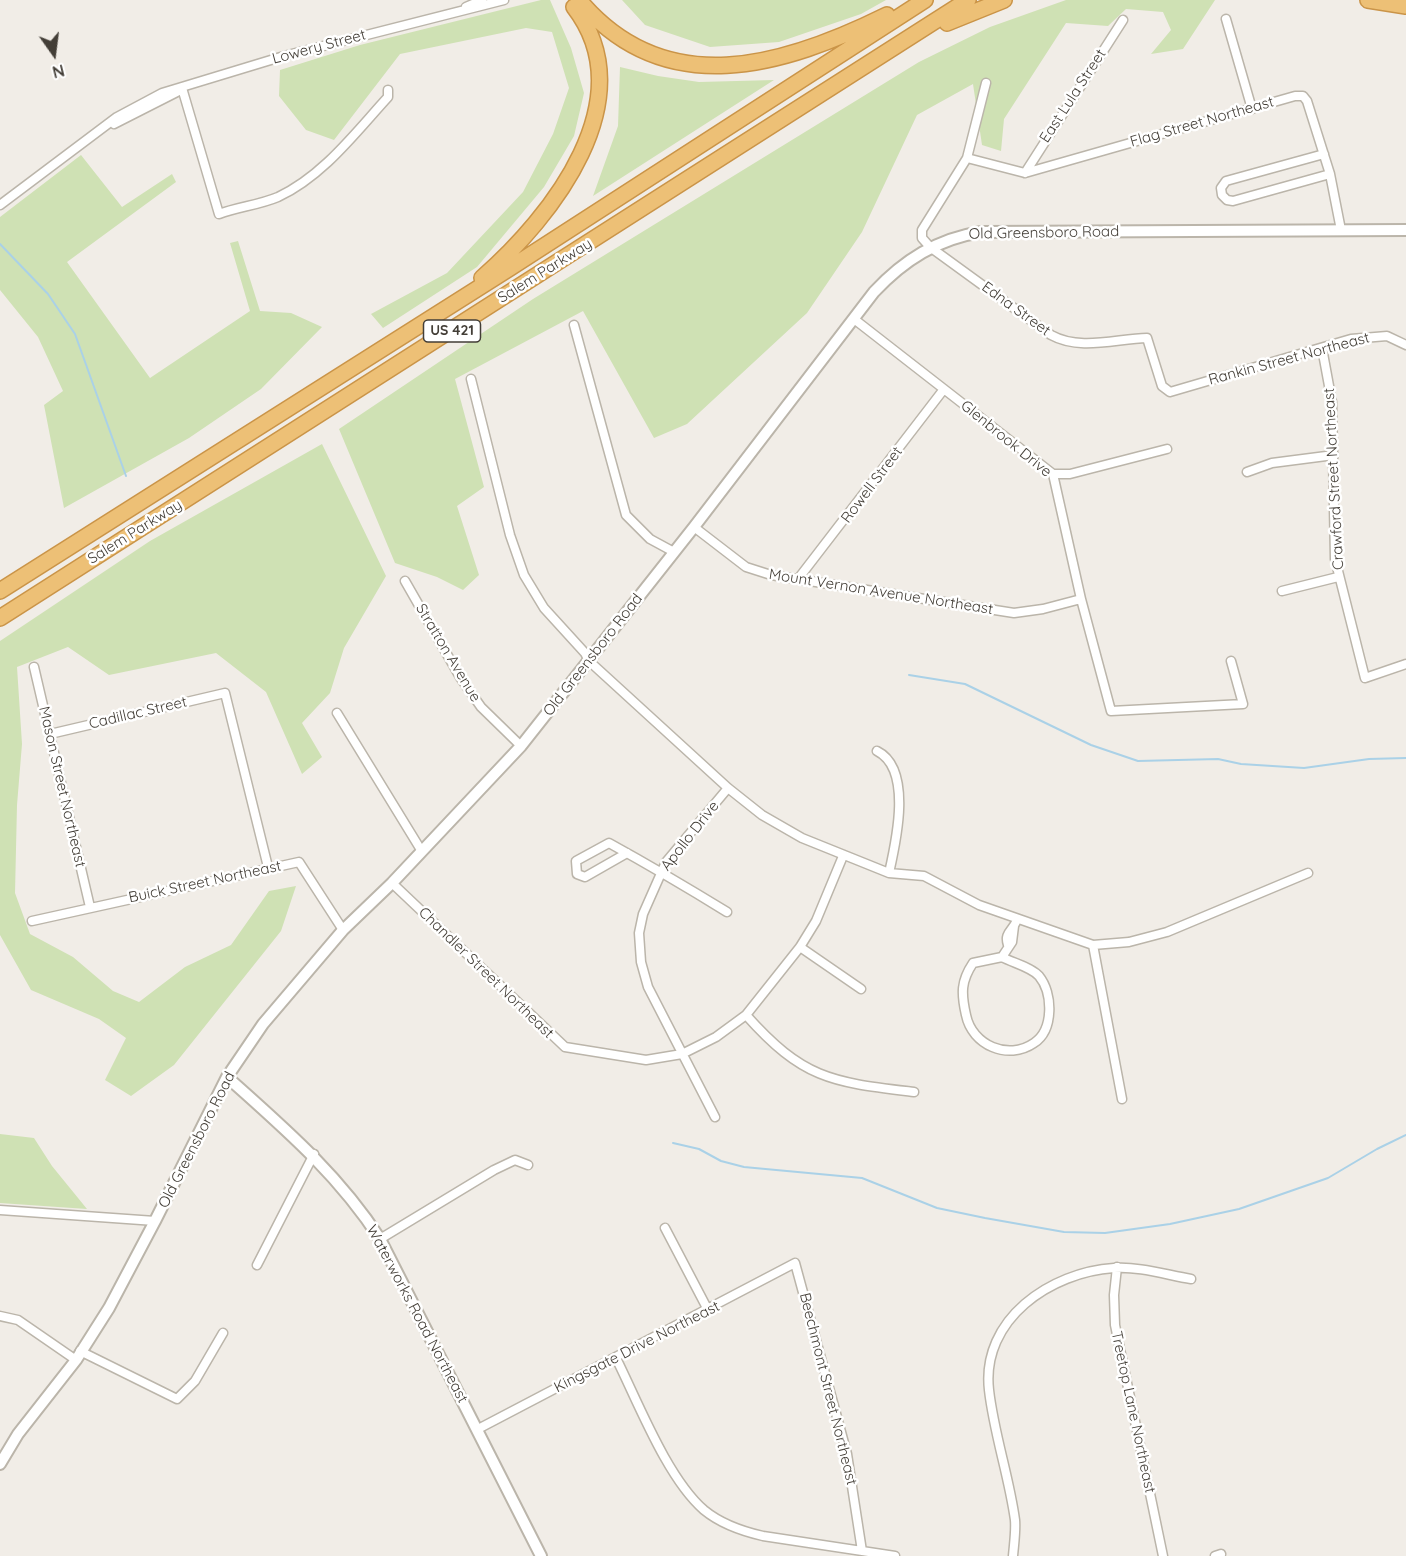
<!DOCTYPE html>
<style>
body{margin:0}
#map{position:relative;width:1406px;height:1556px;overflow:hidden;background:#f1ede7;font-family:Quicksand,sans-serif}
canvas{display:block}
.north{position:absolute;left:24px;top:24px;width:60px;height:60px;-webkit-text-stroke:4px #fff;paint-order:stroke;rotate:166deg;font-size:16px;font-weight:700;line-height:24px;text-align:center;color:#433e37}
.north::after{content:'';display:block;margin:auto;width:21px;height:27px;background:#433e37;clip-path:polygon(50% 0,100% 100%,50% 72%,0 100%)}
</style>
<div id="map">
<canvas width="1406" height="1556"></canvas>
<div class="north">N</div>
</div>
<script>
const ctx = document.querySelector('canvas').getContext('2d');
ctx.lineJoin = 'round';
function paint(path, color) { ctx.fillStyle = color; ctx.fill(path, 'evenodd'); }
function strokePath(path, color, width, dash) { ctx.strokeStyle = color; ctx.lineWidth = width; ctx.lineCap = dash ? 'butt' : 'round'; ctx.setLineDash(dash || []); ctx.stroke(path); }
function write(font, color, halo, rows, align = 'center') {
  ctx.font = font + ' Quicksand,sans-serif'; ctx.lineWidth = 5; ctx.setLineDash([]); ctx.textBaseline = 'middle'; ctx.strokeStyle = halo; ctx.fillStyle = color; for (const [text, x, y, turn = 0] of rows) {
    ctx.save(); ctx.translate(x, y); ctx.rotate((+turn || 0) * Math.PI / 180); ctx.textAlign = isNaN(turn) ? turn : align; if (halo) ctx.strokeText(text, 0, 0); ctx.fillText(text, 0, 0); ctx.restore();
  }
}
const green = new Path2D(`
 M541,0H550L571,48L584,93L574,136L544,187L477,267L383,328L371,314L447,273L523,192L553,134L569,88L552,32L526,28L400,54L334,140L306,130L279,96L280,70L360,45Z
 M622,0H886L861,14L779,42L710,47L645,25Z
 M1066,0H1215L1183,49L1151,54L1171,30L1163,12L1126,9L1108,26L1066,23L1004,119L1001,151L982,145L973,84L917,115L862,232L807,313L687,424L654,438L583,311L455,379L484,487L457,506L479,575L463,590L437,577L395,563L339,429L533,299L919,62L990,27Z
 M620,67L658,76L699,82L774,80L593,196L618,126Z
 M81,155L122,207L172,174L176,182L67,262L150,378L250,311L230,243L238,241L260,311L291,313L322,327L261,389L189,438L64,508L44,405L63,391L38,337L0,290V217Z
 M322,444L386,576L344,648L330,693L302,723L322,757L302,774L266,692L216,653L109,675L68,647L17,667L22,744L17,805L15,893L30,934L73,957L113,991L139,1002L185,967L231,945L269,891L296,886L281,931L174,1065L131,1096L105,1080L126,1038L99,1019L31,990L0,935V641L150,541Z
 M0,1134L34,1138L52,1166L87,1209L0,1203Z`);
const stream = new Path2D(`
 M0,244L48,294L75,334L126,476
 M909,675L965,684L1091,745L1138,761L1218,759L1241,764L1304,768L1369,759L1406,758
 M673,1143L699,1149L721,1161L744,1167L862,1178L937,1208L985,1218L1064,1232L1105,1233L1170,1224L1239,1209L1328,1178L1377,1149L1406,1135`);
const minor = new Path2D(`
 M466,7L482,0
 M1226,19L1252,109
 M986,83L967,158L922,230V238L930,247L1051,335C1080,351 1115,339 1147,338L1162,386L1170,392L1351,339L1387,336L1406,345
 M182,88L219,214C238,207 259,205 278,197C323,176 355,133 388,97V90
 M114,124L177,92
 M1324,154L1226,181L1221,188L1222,195L1227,200L1233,201L1330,174
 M967,158L1025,173L1295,96H1303L1307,101L1330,174L1341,230
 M1025,173L1123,20
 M0,205L117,117L162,93L284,56L504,0
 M854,319L1053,474L1081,599L1111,711L1243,704L1231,661
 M574,325L626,515L650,539L674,552
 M1322,348L1332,402L1335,559L1365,678L1406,664
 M471,379L510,535L524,575L544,608L585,653L589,661L728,788L762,815L802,838L889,873L924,876L979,905L1093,945L1129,942L1167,932L1308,873
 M1247,472L1272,463L1334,455
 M1053,474H1070L1167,449
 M694,527L746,567L771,575L1014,613L1043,609L1081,599
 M798,579L944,389
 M405,581L460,677L481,707L521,746
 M1282,591L1338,577
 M34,667L90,907
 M337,713L421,850
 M50,734L225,693L268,867
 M877,751C913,769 896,842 889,873
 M627,853L585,877L577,874L576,861L609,843C649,865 688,888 727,912
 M392,883L565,1047L646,1060L682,1054L716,1037L746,1015L800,947L816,921L843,856
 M32,921L299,862L343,930
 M1008,945C1004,933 1012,931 1016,922
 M1093,945L1122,1099
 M800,947L861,989
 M1002,957C1013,963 1031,967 1039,976C1053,993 1054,1030 1034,1043C1008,1061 972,1045 966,1015C961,993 961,981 973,963L1002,957L1012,942L1014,926
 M746,1015C804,1080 832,1082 914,1092
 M715,1117L648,987L641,962L639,933L643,914L666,862L728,788
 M0,1210L155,1221
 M665,1228L708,1310
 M380,1239L494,1170L515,1160L528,1165
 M257,1265L314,1154
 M1117,1267L1114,1295L1115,1325L1163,1556
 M0,1316L18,1320L76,1360
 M80,1351L177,1399L195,1381L223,1333
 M616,1358C638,1402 667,1478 704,1510C721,1524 741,1531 763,1536L895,1556
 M478,1429L795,1263L847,1454L862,1551
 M1013,1556C1014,1544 1016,1531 1015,1520C1009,1476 994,1434 989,1390C981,1319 1051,1272 1114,1268C1138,1266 1167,1275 1191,1279
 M1215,1556L1221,1554`);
const tertiary = new Path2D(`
 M227,1077C284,1128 338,1174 380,1239L541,1556
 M0,1464L18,1434L76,1360L109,1308L155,1221L227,1077L263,1024L343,930L392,883L521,746L694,527L874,292C904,260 937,239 981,232L1406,230`);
const motorway = new Path2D(`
 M579,0C665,103 784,66 887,15
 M1368,0L1406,6
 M947,23L1004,0
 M482,278C552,217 645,99 574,7
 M0,591L510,268L925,0
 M0,618L968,0`);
const shields = [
 [452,331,57]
];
const shieldNames = [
 ["US 421",452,331]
];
const streetNames = [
 ["Lowery Street",319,47,-15],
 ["East Lula Street",1073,96,-57],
 ["Flag Street Northeast",1202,122,-16],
 ["Old Greensboro Road",1044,233,-1],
 ["Salem Parkway",545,271,-32],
 ["Edna Street",1016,309,36],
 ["Rankin Street Northeast",1289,359,-15],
 ["Glenbrook Drive",1006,439,39],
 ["Crawford Street Northeast",1334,479,-93],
 ["Rowell Street",872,485,-53],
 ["Salem Parkway",135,532,-32],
 ["Mount Vernon Avenue Northeast",881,592,9],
 ["Stratton Avenue",448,653,59],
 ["Old Greensboro Road",593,655,-52],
 ["Cadillac Street",138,713,-13],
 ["Mason Street Northeast",62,787,77],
 ["Apollo Drive",690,836,-52],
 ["Buick Street Northeast",205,882,-12],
 ["Chandler Street Northeast",486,973,44],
 ["Old Greensboro Road",197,1140,-63],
 ["Waterworks Road Northeast",417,1314,62],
 ["Kingsgate Drive Northeast",637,1347,-27],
 ["Beechmont Street Northeast",828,1389,76],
 ["Treetop Lane Northeast",1133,1412,78]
];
paint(green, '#cfe1b4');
strokePath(stream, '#aad1e7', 2);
strokePath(minor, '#bbb5aa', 11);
strokePath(tertiary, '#bbb5aa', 14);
strokePath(motorway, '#ca9448', 18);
strokePath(minor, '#fff', 8);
strokePath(tertiary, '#fff', 10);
strokePath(motorway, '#edc076', 15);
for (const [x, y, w] of shields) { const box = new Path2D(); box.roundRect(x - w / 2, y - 11, w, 22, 4.5); ctx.fillStyle = '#fff'; ctx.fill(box); strokePath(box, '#433e37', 1.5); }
write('bold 14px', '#433e37', null, shieldNames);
write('15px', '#433e37', '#fff', streetNames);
</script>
